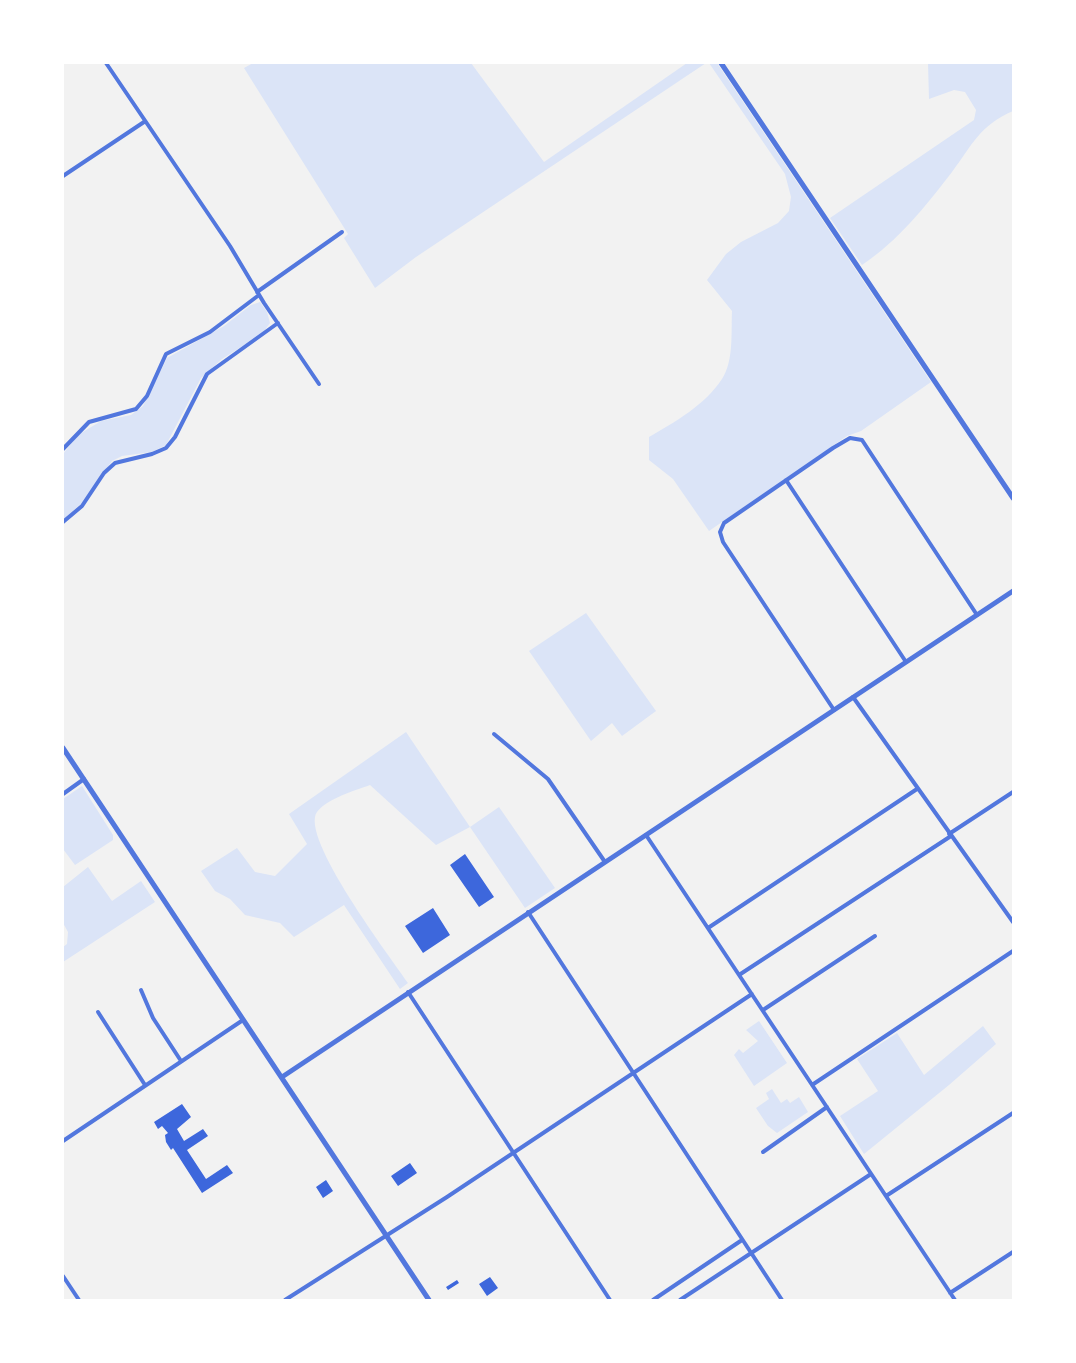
<!DOCTYPE html>
<style>
body{margin:0}
#map{position:relative;width:1076px;height:1363px;overflow:hidden;background:#f2f2f2;font-family:"DM Sans",sans-serif}
canvas{display:block}
.frame{position:absolute;inset:0;border:64px solid #fff;pointer-events:none}
</style>
<div id="map">
<canvas width="1076" height="1363"></canvas>
<div class="frame"></div>
</div>
<script>
const ctx = document.querySelector('canvas').getContext('2d');
ctx.lineJoin = 'round';
function paint(path, color) { ctx.fillStyle = color; ctx.fill(path, 'evenodd'); }
function strokePath(path, color, width, dash) { ctx.strokeStyle = color; ctx.lineWidth = width; ctx.lineCap = dash ? 'butt' : 'round'; ctx.setLineDash(dash || []); ctx.stroke(path); }
const green = new Path2D(`
 M253,63H471L544,162L687,63H706L416,257L375,288L344,238L348,234L244,68Z
 M709,63H717L931,382L861,431L847,436L709,531L673,479L649,460V437C675,422 705,405 722,379C734,361 731,332 732,311L707,280L726,254L741,242L778,223L789,211L791,197L785,174Z
 M928,63H1013V111C979,126 973,144 952,172C925,207 899,240 862,265L830,218L974,120L976,110L965,92L954,90L929,99Z
 M260,302L267,312L270,323L262,334L222,359L201,378L166,445L152,452L122,456L112,461L85,500L63,520V454L78,435L101,421L131,415L143,406L167,358L224,326L251,305Z
 M586,613L656,711L622,736L612,723L591,741L529,651Z
 M406,732L470,827L499,807L555,888L525,908L470,827L436,845L370,785C354,791 328,798 317,812C299,837 391,958 408,983L400,989L344,905L294,937L280,923L245,915L230,899L215,891L201,871L237,848L255,872L275,876L307,844L289,814Z
 M82,786L113,835V840L75,865L63,849V799Z
 M88,867L112,901L141,881L155,902L63,962V947L67,944L68,932L63,923V887Z
 M759,1021L787,1063L754,1086L734,1055L739,1049L743,1053L758,1041L746,1030Z
 M983,1026L996,1044L949,1085L864,1154L840,1116L878,1091L857,1059L897,1033L924,1075Z
 M772,1089L781,1103L787,1099L790,1103L799,1097L808,1112L777,1133L768,1126L756,1108L769,1099L766,1093Z`);
const building = new Path2D(`
 M465,854L494,897L479,907L450,865Z
 M433,908L450,935L423,953L405,926Z
 M182,1104L191,1117L177,1129L184,1141L203,1129L208,1136L187,1150L206,1179L227,1165L233,1173L202,1193L173,1148L171,1150L166,1142L165,1135L168,1133L162,1126L158,1129L154,1122Z
 M410,1163L417,1173L398,1186L391,1176Z
 M326,1180L333,1191L323,1198L316,1187Z
 M490,1277L498,1288L487,1296L479,1284Z
 M457,1280L459,1283L448,1290L446,1287Z`);
const minor = new Path2D(`
 M106,63L230,246L264,303L319,384
 M63,176L144,122
 M257,292L342,232
 M63,449L89,422L136,409L147,396L166,354L210,332L259,295
 M786,480L906,662
 M63,522L82,506L104,473L115,463L152,454L166,448L175,437L207,374L278,323
 M853,697L1013,922
 M834,710L723,542L720,532L724,523L833,448L850,438L862,440L977,615
 M494,734L548,779L605,862
 M63,794L84,779
 M949,834L1013,792
 M646,835L955,1300
 M528,912L782,1300
 M708,928L917,789
 M739,975L951,836
 M141,990L153,1018L181,1061
 M408,992L610,1300
 M763,1010L875,936
 M98,1012L145,1085
 M812,1085L1013,951
 M63,1141L243,1020
 M763,1152L827,1107
 M886,1196L1013,1113
 M63,1276L79,1300
 M950,1293L1013,1252
 M285,1300L447,1197L752,994
 M653,1300L742,1240
 M680,1300L871,1174`);
const tertiary = new Path2D(`
 M721,63L1013,498
 M63,748L429,1300
 M282,1077L1013,591`);
paint(green, '#dbe4f7');
paint(building, '#3d67dc');
strokePath(minor, '#5277de', 4);
strokePath(tertiary, '#5277de', 5);
</script>
